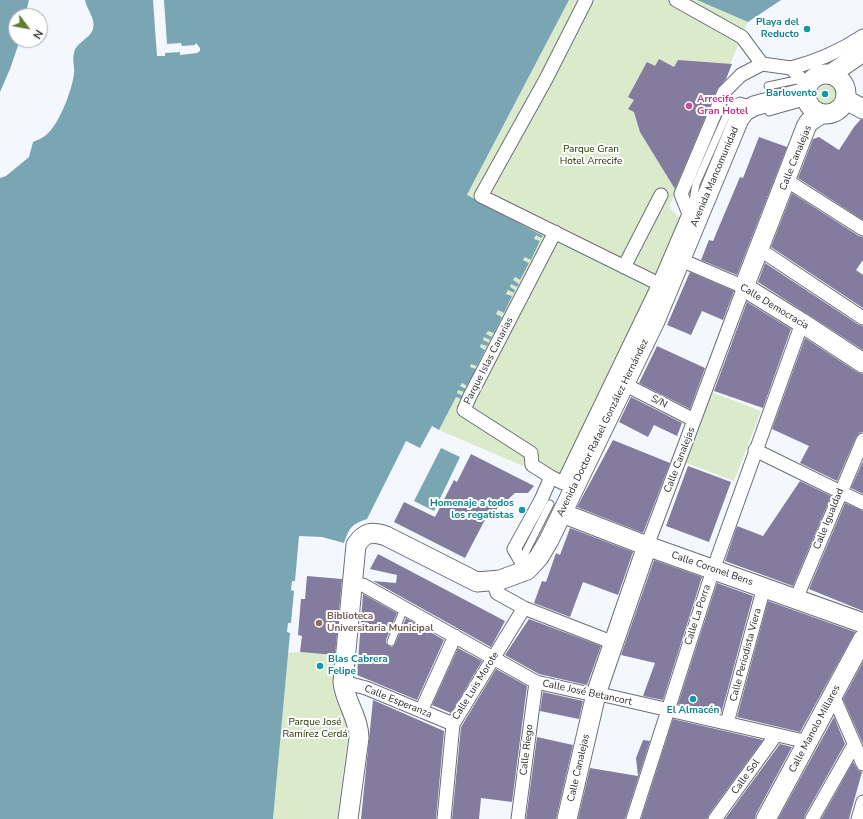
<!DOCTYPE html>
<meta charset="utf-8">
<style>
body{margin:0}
#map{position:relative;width:863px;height:819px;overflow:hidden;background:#f4f8fe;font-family:"Nunito Sans",sans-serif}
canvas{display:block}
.north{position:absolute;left:8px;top:8px;width:40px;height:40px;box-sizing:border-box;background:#fff;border:1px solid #a9aaab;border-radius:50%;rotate:122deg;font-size:11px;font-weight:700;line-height:16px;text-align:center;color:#282a2d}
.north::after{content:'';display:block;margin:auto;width:14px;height:18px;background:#627c2f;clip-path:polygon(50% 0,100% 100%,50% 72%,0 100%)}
</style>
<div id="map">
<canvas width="863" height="819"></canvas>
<div class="north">N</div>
</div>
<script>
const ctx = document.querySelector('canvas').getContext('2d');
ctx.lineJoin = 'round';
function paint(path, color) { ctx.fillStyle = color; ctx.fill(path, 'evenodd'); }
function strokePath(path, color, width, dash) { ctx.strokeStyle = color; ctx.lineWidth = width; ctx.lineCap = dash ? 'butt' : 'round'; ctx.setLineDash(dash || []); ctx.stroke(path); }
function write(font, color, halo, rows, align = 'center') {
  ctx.font = font + ' "Nunito Sans",sans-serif'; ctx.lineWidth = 4; ctx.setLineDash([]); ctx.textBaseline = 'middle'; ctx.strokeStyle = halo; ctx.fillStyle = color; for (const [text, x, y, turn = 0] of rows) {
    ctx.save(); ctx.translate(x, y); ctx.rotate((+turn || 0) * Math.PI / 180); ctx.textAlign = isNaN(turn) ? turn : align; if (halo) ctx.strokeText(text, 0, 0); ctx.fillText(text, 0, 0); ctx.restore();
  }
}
const green = new Path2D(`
 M569,0H697L748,22L669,207L683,221L563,483L439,430L456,397L461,399L462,396L457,393L458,389L464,392L466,389L460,386L461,383L467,386L475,370L470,367L471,363L477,366L485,350L480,347L481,343L487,346L483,340L485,337L490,340L486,334L488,330L494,333L502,317L496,314L498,310L504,313L508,290L514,293L515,290L509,287L511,284L518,283L513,281L514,277L520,280L525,257L531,259L540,242L534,239L536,235L541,238L543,236L467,196Z
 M817 95a10 10 0 1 1 20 0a10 10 0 1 1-20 0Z
 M711,392L761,411L734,481L684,462Z
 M295,652L340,655L349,728L337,819H273L288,653Z`);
const water = new Path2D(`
 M0,0H29L25,16H16V40H20L10,69L0,92Z
 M85,0H153L157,56H165V53L180,52V55L197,53L200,51V48L196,43L195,45L182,46L181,43L167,44L164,0H569L467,195L543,236L541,238L536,235L534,239L540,241L531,260L525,257L523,260L529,263L520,280L515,277L513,280L519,284L517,287L511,284L510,287L515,290L514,293L508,290L506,294L512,296L504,313L498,310L496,314L502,317L494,333L488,331L486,334L492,337L490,340L484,337L483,340L489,343L487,346L481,344L480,347L485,350L477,366L471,364L470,367L476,369L467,386L462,383L460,386L466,389L464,392L458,390L457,393L463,396L461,399L456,397L439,430L432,426L420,448L406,441L367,519C352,524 349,528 344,543L322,537L299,536L295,581H292L291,590L294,591L291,623H288L287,632L290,633L273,819H0V178L6,176L29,157L33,142C37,140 43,138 46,135C59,125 72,90 74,74C75,68 72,59 74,53C76,42 90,39 93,29C96,19 87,10 85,0Z
 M697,0H781L748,22Z
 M441,448L460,457L434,511L414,501Z`);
const building = new Path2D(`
 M659,59L674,67L678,60L732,64L726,79L717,89L675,189L640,132L634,112L628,109L634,100L628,97L647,62L655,66Z
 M861,119L863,120V220L798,178L813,139L819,137L839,150L854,127Z
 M759,137L787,147L737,275L701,260L709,240L713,241L740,177L743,178Z
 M792,193L859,236L863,237V260L856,270L863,275V308L771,247Z
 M765,263L859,325L863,326V350L758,282Z
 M690,272L734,291L723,320L702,311L691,335L667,325Z
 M747,302L791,329L763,408L714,391Z
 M805,338L857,372L863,374V432L859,433L856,437L837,481L800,463L809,446L772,429Z
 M657,346L705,368L690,409L639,383Z
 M631,397L682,423L677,436L654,425L648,437L619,422Z
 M613,440L670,463L643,533L577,507Z
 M471,454L534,486L528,493H515L503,504L500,503L493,516L488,514L465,558L394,522L404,502L435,517L454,480L457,482Z
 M863,461V494L851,488Z
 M688,466L731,482L709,542L666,526Z
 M800,481L831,496L793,586L725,561L737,526L763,536Z
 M845,503L863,511V611L809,589Z
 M570,528L633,552L618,595L583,582L570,617L534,603L542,581L546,582L556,553L560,555Z
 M378,554L505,621L491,647L373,581L396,583L397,575L370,569Z
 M654,560L702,577L663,700L643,696L655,663L621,655Z
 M307,576L342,579L335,655L300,652L302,636L298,635L301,599H305Z
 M717,583L753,596L721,714L678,704Z
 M363,594L397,613L386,640V643L389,646L392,647L395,644L406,618L444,640L417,700L357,675Z
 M768,601L855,632L800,732L737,717Z
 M529,619L601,646L587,685L539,674L505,655Z
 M458,648L482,661L451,713L432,705Z
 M863,662V744L843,699Z
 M496,669L527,686L512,802L481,798L479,819H452L461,727Z
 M543,692L583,701L579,719L540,711Z
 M373,700L444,731L436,819H361Z
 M834,717L845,744L805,815L804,819H778Z
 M673,719L763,740L709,814L707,819H641Z
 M537,737L573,745L556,819H526Z
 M643,740L650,741L625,819H578L590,768L638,776L636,758Z
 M780,744L792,747L756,814L755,819H725Z
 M853,762L858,770L862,772L849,819H821Z`);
const lane = new Path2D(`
 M768,86L801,79L811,80
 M769,112L801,103L809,105
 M695,212L693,201L696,184L731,105L740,101L750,104
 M520,563L550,504
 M391,642L404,608`);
const street = new Path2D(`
 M586,0L546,79L481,196L659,284
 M676,0L742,37L762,64
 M762,64L791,68L801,79
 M791,68C818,61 839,52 863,36
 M786,180L863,229
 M759,249L863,318
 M624,267L661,195
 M624,384L694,420
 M755,450L863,503
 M551,477L563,483L659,284L689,214L681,194L724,92L741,75L762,64
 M647,546L744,287L681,260
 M521,561L514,549L541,500L551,477L532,465L531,453L464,410L470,396L555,232
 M493,581L497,593L524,608L614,643
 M363,585L536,682L590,694L604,695L808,742
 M796,599L863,440
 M343,682L366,688L453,724
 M833,695L863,764
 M421,711L455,636
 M727,723L764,587
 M444,819L453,724L524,608
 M518,819L536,682
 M633,819L713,570L802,323
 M715,819L776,735
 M812,819L854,745
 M858,819L863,802`);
const secondary = new Path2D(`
 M806 94a20 20 0 1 1 40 0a20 20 0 1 1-40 0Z
 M831,74L863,52
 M846,100L863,109
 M821,114L809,122L806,127L744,287L802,323L863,363
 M562,513L647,546L863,623
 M348,819L359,738C359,718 345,702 343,682L356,545C365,532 371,531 386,536L477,582L500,580L527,570L539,557L549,540L655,321L739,119L745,111L754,106L806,92
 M567,819L596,694L647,546
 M766,819L863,639`);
const markers = [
 [807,29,4,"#0f9aa8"],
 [825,94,4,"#0f9aa8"],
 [689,106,4,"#d1479c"],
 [522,510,4,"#0f9aa8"],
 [319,623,4,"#8d6e63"],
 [320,666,4,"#0f9aa8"],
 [693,699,4,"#0f9aa8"]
];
const cultureNames = [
 ["Playa del",799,23],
 ["Reducto",799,35],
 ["Barlovento",817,94],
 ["Homenaje a todos",514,504],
 ["los regatistas",514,516],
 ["Blas Cabrera",328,660,"left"],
 ["Felipe",328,672,"left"],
 ["El Almacén",693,711,"center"]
];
const hotelNames = [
 ["Arrecife",697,100],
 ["Gran Hotel",697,112]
];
const parkNames = [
 ["Parque Gran",591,150],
 ["Hotel Arrecife",591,162],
 ["Parque José",315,723],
 ["Ramírez Cerdá",315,735]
];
const streetNames = [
 ["Calle Canalejas",796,158,-68],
 ["Avenida Mancomunidad",715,177,-67],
 ["Calle Democracia",774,307,31],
 ["Parque Islas Canarias",489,361,-63],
 ["S/N",659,402,27],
 ["Avenida Doctor Rafael González Hernández",603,428,-64],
 ["Calle Canalejas",680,460,-69],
 ["Calle Igualdad",829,519,-68],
 ["Calle Coronel Bens",712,569,19],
 ["Calle La Porra",698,615,-72],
 ["Calle Periodista Viera",746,655,-75],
 ["Calle Luis Morote",476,686,-58],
 ["Calle José Betancort",587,693,12],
 ["Calle Esperanza",398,702,22],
 ["Calle Manolo Millares",815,729,-62],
 ["Calle Riego",527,750,-83],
 ["Calle Canalejas",579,768,-77],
 ["Calle Sol",746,777,-54]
];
const educationNames = [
 ["Biblioteca",327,617],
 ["Universitaria Municipal",327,629]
];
paint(green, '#dceacc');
paint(water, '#7aa6b4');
paint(building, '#837c9e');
strokePath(lane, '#6a6f76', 9);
strokePath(street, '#6a6f76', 15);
strokePath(secondary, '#6a6f76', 21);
strokePath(lane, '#fff', 7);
strokePath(street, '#fff', 13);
strokePath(secondary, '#fff', 19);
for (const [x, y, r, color] of markers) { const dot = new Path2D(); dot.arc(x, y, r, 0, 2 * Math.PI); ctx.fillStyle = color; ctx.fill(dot); strokePath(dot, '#fff', 1.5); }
write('bold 10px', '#0d838f', '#fff', cultureNames, 'right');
write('bold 10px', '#b23c85', '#fff', hotelNames, 'left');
write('10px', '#243600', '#fff', parkNames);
write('10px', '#282a2d', '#fff', streetNames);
write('bold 10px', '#785e54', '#fff', educationNames, 'left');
</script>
